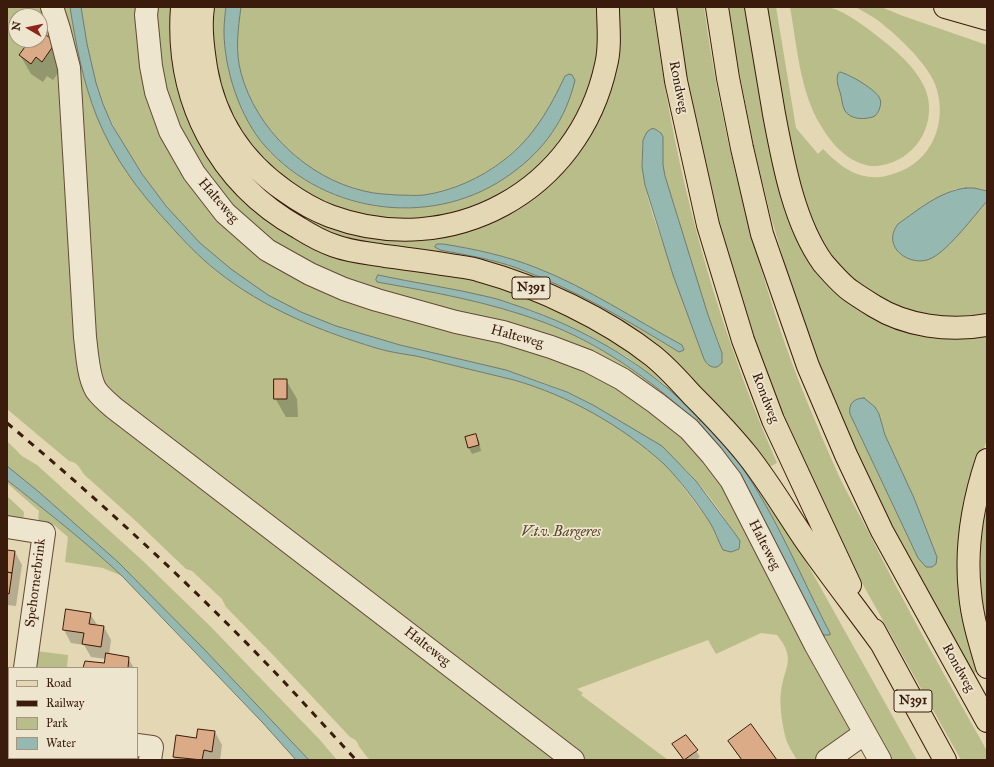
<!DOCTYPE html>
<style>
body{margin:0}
#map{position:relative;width:994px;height:767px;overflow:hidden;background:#e4d7b3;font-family:"IM FELL Great Primer",serif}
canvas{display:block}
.frame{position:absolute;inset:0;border:8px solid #3b1b0b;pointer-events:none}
.legend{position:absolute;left:8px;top:667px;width:130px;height:92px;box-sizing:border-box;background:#ede5ce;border:1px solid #a69480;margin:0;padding:5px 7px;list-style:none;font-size:12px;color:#3b1b0b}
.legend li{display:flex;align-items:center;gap:8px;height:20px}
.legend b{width:20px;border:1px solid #a69480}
.north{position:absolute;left:8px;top:8px;width:40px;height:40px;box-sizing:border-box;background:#ede5ce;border:1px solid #a69480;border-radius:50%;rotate:279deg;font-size:11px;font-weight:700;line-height:16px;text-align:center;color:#3b1b0b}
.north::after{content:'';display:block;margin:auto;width:14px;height:18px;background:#8f2418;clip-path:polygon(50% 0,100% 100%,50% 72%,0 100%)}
</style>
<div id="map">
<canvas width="994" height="767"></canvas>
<div class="frame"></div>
<ul class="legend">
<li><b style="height:5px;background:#e4d7b3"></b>Road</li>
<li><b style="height:5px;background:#3b1b0b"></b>Railway</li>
<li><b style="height:11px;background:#b8bd8a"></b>Park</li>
<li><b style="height:11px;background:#95b9b1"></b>Water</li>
</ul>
<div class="north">N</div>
</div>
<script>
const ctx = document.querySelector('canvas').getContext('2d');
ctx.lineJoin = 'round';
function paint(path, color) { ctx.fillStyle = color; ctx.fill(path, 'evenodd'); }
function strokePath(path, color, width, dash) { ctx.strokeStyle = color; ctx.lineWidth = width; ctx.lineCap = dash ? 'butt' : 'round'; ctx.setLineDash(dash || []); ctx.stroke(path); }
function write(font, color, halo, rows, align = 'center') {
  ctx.font = font + ' "IM FELL Great Primer",serif'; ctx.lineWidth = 3.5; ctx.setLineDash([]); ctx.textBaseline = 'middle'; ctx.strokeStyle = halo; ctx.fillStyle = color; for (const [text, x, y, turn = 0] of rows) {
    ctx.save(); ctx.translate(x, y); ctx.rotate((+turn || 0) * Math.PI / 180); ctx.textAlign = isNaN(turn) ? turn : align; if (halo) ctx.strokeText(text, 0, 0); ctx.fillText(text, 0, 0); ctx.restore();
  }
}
const green = new Path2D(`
 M7,7H70C76,45 83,82 97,117C113,157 139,192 168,223C183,240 199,257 217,271C263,307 320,332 376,348C389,352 403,354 416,356C430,359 443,363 456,366C475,371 495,375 514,380C569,395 621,425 664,464C674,473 681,485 690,496C696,504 703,513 709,521C715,530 718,541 723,550L736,535C721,513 706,490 687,471C675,459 661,450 648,441C622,422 596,405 567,392C503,364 434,356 367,336C331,326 292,311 260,291C205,256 158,202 125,147C117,133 109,119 103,103C91,73 85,39 81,7H140L149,86L252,247L554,356L618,388L671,425L720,479L850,725L849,734L813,760H797C794,755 790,749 788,744C783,733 779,704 781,692C784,666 797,660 777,635L761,633L716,654L708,640L577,689L583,693L581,695L668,760H578L87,376L554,758L552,760H370C367,757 364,753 361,749C356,742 359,741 350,737L274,656L226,607L222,599L192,571L186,569L138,523L88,478C79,471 81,463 69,461L7,409ZM16,16H40V40H16Z
 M155,7H174L260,212L487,280L568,312L651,365L734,449L799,549L917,760H888L828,655L671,404L425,306L304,264L237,215L187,147L163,81ZM378,275L489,297L534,311L564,324L590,336L627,357L664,384L693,419C649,378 599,344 543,322C490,302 433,292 377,282L376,280ZM750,492L761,497L784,540L807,589L830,633L824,635L819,630L774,541L766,523Z
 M208,7H226C225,15 224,23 224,31C224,69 240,118 265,146C329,219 442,229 517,169C547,145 566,118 575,80L572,75L565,76C557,94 549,113 536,128C508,163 468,188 424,195C415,196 406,195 397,195C385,194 375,194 364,191C307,178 256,129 241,73C235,51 237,29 241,7H602L601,31L594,83L575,126L517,189L442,221L350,216L294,189L247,144L217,85Z
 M614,7H653C668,126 695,243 735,356C747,392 762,428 777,463L765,469L581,305L332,239L252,188L196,33L262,182L426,237L569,159ZM655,129L661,133L663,137V165L665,176C681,226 695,277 712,327C716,336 726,356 721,365L704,359C691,322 677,286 665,250C652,212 639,181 643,140ZM443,244C475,249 507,256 537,268C588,288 634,319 682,345L684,350L679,352C627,320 574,289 517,268C492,259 466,255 440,250Z
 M676,7H704C719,117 746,226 781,332C797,380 818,428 838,474C848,495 859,514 870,535C906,608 947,679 987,751V760H961L857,574L772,391L747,318L712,201L681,47Z
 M729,7H749L771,135L840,293L987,332V439L975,476L979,671L971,674L891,529L826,385L790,282L771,217L753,143L736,55ZM863,398L875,407L879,414L885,435L914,498L937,557L918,558L850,414Z
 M761,7H776L796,128L818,154L823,149C837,163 852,176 872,177C879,178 887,176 893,174C932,163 949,121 935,84C927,63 895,33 876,19C870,15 862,11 856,7H881L903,16L987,45V191L981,189H955L929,203L898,224C890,234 893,244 899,253L972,219L987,201V318L970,321L899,312L832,264L802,203Z
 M790,7C800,7 821,5 829,7C848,13 866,27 881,39C898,52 918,70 926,91C937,122 918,156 887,164C880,166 872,167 866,165C846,160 831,143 821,126C800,92 797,46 790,7ZM849,75L877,95L848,113L845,110L837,79Z
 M7,441L22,456L37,465L143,561L211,627L320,740L337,760H309L203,648L118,562L39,492L7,466Z
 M7,480C46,511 86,542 122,576L103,568L65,562L68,537L54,525L38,523L39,511L7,483Z
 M987,482V639L979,609V521Z
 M7,496L23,511L24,513L23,521L7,519Z
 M36,651L68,655L67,668H34Z`);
const water = new Path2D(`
 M70,7H81L87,44L96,83L103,104L112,125L142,174L166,206L200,243L231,269L268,295L301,312L336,326L400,345L506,370L567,392L593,405L662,446L696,481L736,535L740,541L739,549L731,552L723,550C718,541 715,530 709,521C698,504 678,478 664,464C621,425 569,396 514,380C495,375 475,371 456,366C443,363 430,359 416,356C403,354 389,352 376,348C320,331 263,308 217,271C199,257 183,240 168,223C139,192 113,157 97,117C83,82 76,45 70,7Z
 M226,7H241C238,29 235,51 241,73C256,129 307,178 364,191C375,194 385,194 397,195C406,195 415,196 424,195C452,191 481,178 504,160C533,138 550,108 565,76L569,74L572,75L575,80C566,119 544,150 512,173C437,229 327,216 265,146C240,118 224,69 224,31C224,23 225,15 226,7Z
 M840,72C849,74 877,90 880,99C882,104 879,112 875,116C866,120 851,120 845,111C842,106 842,98 840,92C838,86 836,80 838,74Z
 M655,129L661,133L663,137V165L665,176L708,315L722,353V363L717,367C710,368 707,364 704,359L673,275L645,185L642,167L643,140L647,132L651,129Z
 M966,188H974L987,191V201C974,216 949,249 932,258C911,269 880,247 898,224C918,210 940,191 966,188Z
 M437,244H443C475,249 507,256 537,268C588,288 634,319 682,345L684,350L679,352C627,320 574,289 517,268C492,259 466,255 440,250L435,247Z
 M378,275C415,283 452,288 489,297C499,299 508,303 518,306C586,329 650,366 699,418L696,421L693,419C649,378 599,343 543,322C490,302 433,292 377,282L376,280Z
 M864,398L875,407L879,414L885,435L914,498L937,557L936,564L932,567H926L918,558L850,414C848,404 854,398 864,398Z
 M702,419C762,478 792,560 830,633V635H824L819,630L750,492L698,423Z
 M7,466L39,492L118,562L203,648L309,760H296L262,722L122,576C86,542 46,511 7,480Z`);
const shadow = new Path2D(`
 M40,32L66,62L53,80L47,76L43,82L31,74L20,55L31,40H40Z
 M286,380L297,399L298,417H286L275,398Z
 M476,435L479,441L481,451L472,454L469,448Z
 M7,551L15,552L22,565L16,606L7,605Z
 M90,614L98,626L104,627L111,640L109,655L128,658L134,668H84L105,665L106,659L91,657L84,645L71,643L64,630Z
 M215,732L222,745L220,760H174L177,737L197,739Z
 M686,736L700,757L696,760H684L677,751Z
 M729,741L776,760H741Z`);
const building = new Path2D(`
 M40,31L56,42L42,62L36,57L31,64L19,55L30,40H40Z
 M274,379H287V399H274Z
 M476,434L479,445L468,448L465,437Z
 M7,550L15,551L12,573L7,572Z
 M7,572L12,573L9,594L7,593Z
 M66,609L91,613L89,624L104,626L101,647L82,644L84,633L63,630Z
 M106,653L129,657L128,668H83L85,661L104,663Z
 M751,724L777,760H742L728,741Z
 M198,729L215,731L212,752L204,750L202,760L173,757L176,735L196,738Z
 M686,735L698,750L684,760L672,744Z
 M7,754H9V758H27L26,760H7Z`);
const minor = new Path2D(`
 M52,7L59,29L69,68L85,337C87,352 88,377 96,390C101,397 107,402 114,408L573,760
 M147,7L146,15L151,66L156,92L170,131L194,173L225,213L267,250L310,274L344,289L377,300L456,322L503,332L551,347L588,361L622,379L656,403L689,429L712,455L731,480L815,644L880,760
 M7,527L44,533L25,668
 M137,745L152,747L150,760
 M827,760L865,733`);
const major = new Path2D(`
 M182,7C175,99 218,183 299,228C310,235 323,242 335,246C351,252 369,253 385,256C409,259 432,262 456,266C464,267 473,268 481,271C539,287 606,319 653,356C668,368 680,382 693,396C712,415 731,435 748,456C770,484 788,515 808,544C832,578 857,610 881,643
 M203,7C200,27 203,48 206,68C215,120 242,161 285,191C299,201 314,210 330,216C451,261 579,191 606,65C611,46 608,26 608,7
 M665,7L676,81L708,225L743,340L773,420L850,585
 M717,7L728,78L742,148L762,234L808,366L846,455L882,531L987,721
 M756,7C762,43 768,79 774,114C783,162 794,223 823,263C830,271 842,285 851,291C858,296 866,301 874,306C906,326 949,332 987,325
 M945,7L987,19
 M987,460C973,502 965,548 970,593C972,618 980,643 987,667
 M874,630L945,760`);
const rail = new Path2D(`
 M7,423C105,505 200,593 288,686C311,711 333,735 356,760`);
const shields = [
 [531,288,38],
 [913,701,38]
];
const shieldNames = [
 ["N391",531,288],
 ["N391",913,701]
];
const streetNames = [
 ["Rondweg",678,87,79],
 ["Halteweg",218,201,49],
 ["Halteweg",517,337,15],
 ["Rondweg",765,398,69],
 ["Halteweg",764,545,63],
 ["Spehornerbrink",36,583,-83],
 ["Halteweg",427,647,38],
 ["Rondweg",958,668,61]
];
const parkNames = [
 ["V.t.v. Bargeres",561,533]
];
paint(green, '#b8bd8a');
paint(water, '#95b9b1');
strokePath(water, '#717a6f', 1);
paint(shadow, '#0003');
paint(building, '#dbaa86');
strokePath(building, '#3b1b0b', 1);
strokePath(minor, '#654a35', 24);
strokePath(major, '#3b1b0b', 24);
strokePath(minor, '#ede5ce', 22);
strokePath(major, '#e4d7b3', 22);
strokePath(rail, '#3b1b0b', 3, [7, 7]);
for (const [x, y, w] of shields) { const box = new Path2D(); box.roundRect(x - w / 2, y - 11, w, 22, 3); ctx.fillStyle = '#ede5ce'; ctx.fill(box); strokePath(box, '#3b1b0b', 1); }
write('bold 13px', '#3b1b0b', null, shieldNames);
write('14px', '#3b1b0b', '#ede5ce', streetNames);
write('italic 14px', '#5a442b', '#ede5ce', parkNames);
</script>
